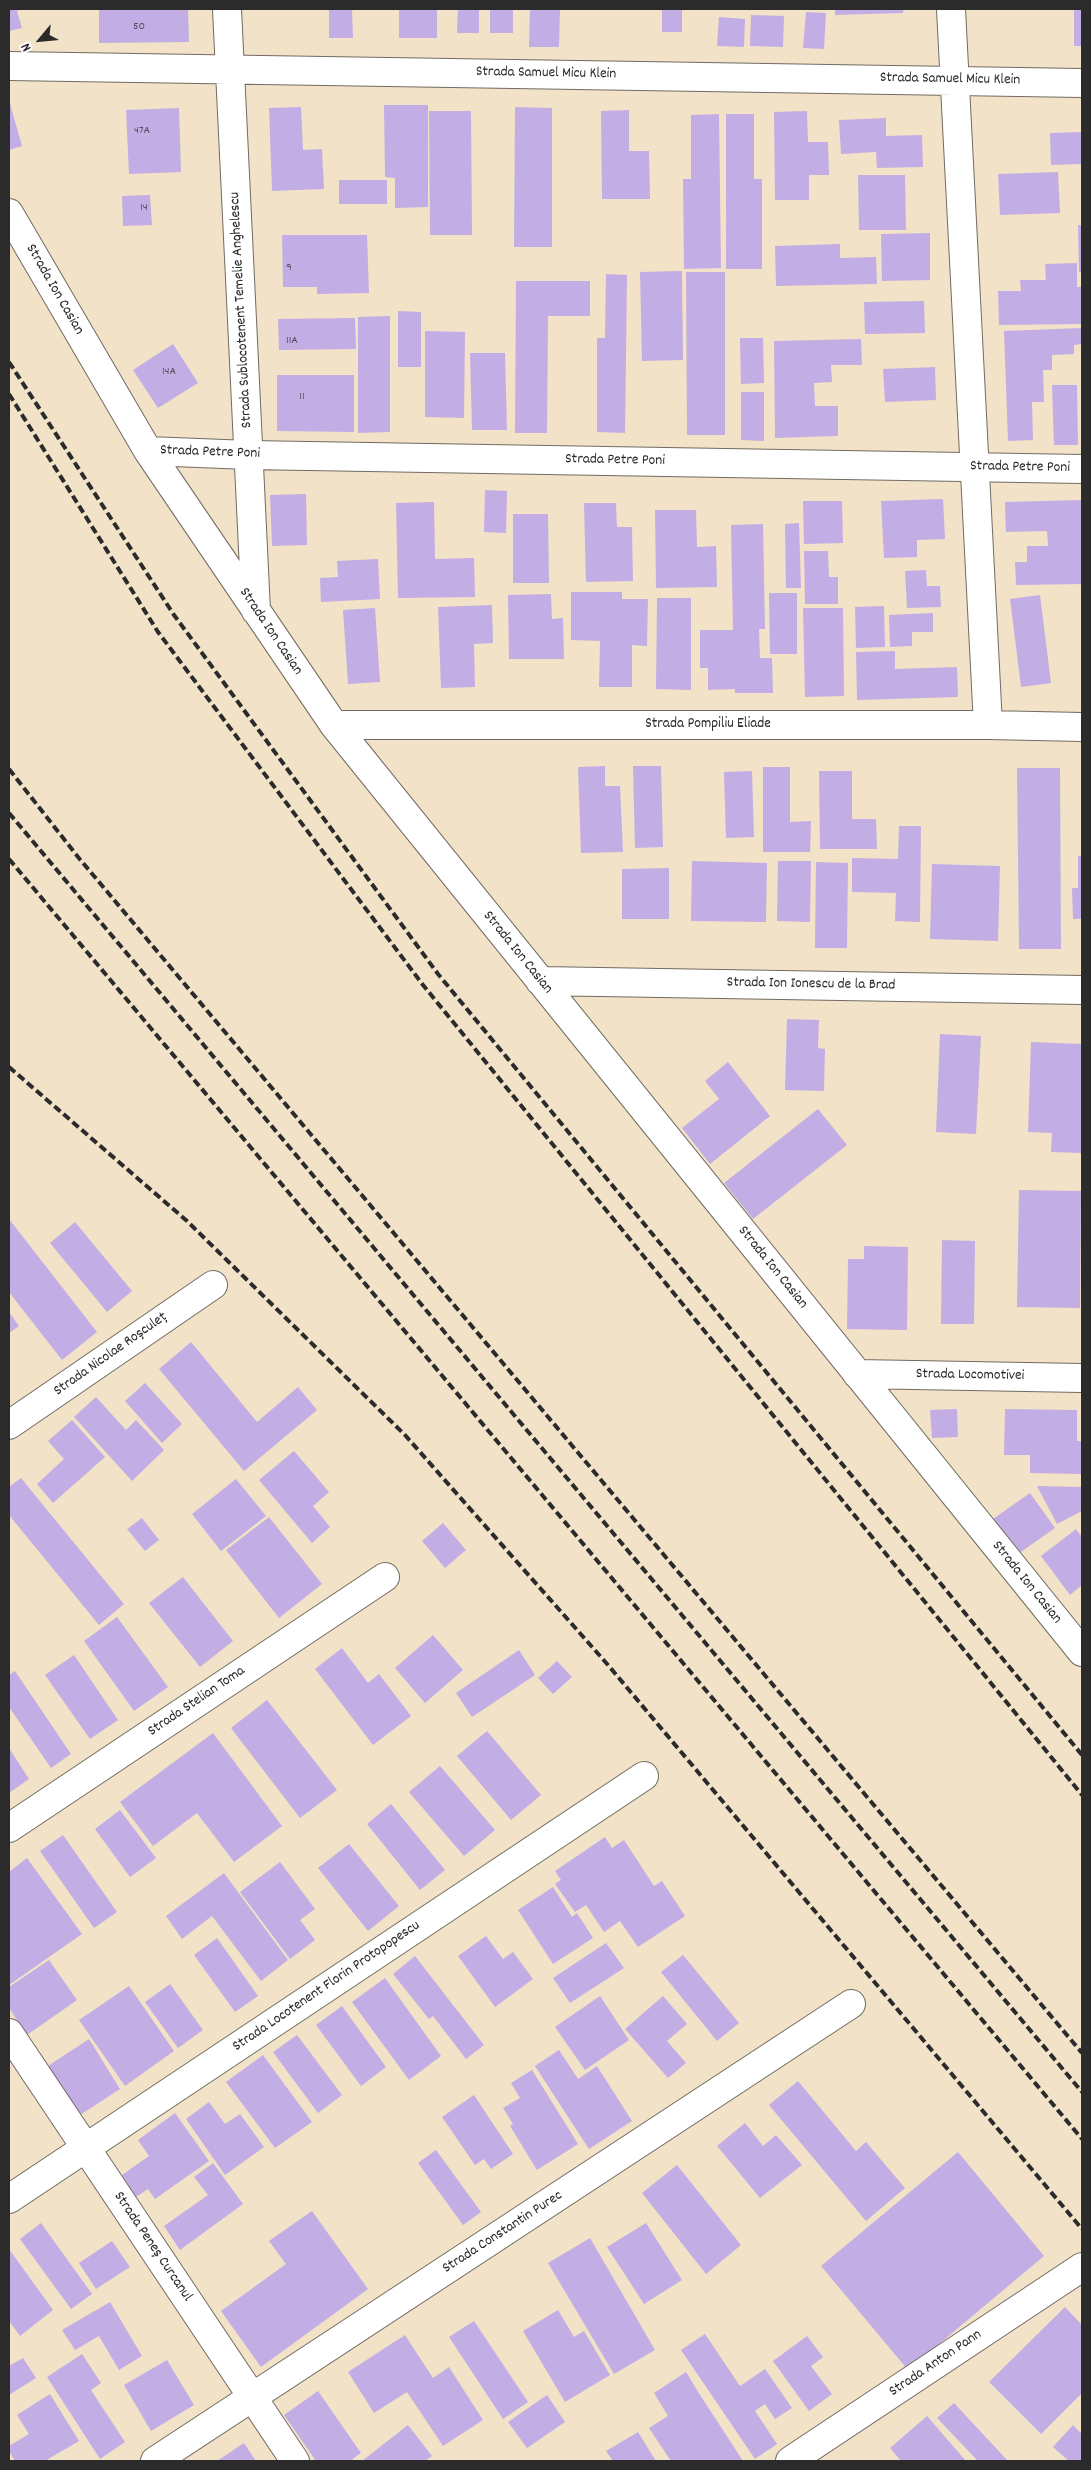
<!DOCTYPE html>
<meta charset="utf-8">
<style>
body{margin:0}
#map{position:relative;width:1091px;height:2470px;overflow:hidden;background:#f2e2c7;font-family:Dekko,sans-serif}
canvas{display:block}
.frame{position:absolute;inset:0;border:10px solid #2b2b2b;pointer-events:none}
.north{position:absolute;left:15px;top:15px;width:50px;height:50px;-webkit-text-stroke:4px #fff;paint-order:stroke;rotate:242deg;font-size:14px;font-weight:700;line-height:20px;text-align:center;color:#2b2b2b}
.north::after{content:'';display:block;margin:auto;width:18px;height:22px;background:#2b2b2b;clip-path:polygon(50% 0,100% 100%,50% 72%,0 100%)}
</style>
<div id="map">
<canvas width="1091" height="2470"></canvas>
<div class="frame"></div>
<div class="north">N</div>
</div>
<script>
const ctx = document.querySelector('canvas').getContext('2d');
ctx.lineJoin = 'round';
function paint(path, color) { ctx.fillStyle = color; ctx.fill(path, 'evenodd'); }
function strokePath(path, color, width, dash) { ctx.strokeStyle = color; ctx.lineWidth = width; ctx.lineCap = dash ? 'butt' : 'round'; ctx.setLineDash(dash || []); ctx.stroke(path); }
function write(font, color, halo, rows, align = 'center') {
  ctx.font = font + ' Dekko,sans-serif'; ctx.lineWidth = 4; ctx.setLineDash([]); ctx.textBaseline = 'middle'; ctx.strokeStyle = halo; ctx.fillStyle = color; for (const [text, x, y, turn = 0] of rows) {
    ctx.save(); ctx.translate(x, y); ctx.rotate((+turn || 0) * Math.PI / 180); ctx.textAlign = isNaN(turn) ? turn : align; if (halo) ctx.strokeText(text, 0, 0); ctx.fillText(text, 0, 0); ctx.restore();
  }
}
const building = new Path2D(`
 M9,9H23L17,11L22,28L9,31Z
 M99,9H188L189,42L99,43Z
 M329,9H352L353,38H329Z
 M399,9H437V38H399Z
 M458,9H479V33H457Z
 M490,9H513V33H490Z
 M530,9H560L559,47H529Z
 M662,9H682V32H662Z
 M835,9H903V13L835,15Z
 M1074,9H1082V46H1074Z
 M806,12L826,13L824,49L803,48Z
 M751,15L784,16L783,47L750,46Z
 M719,17L745,19L744,47L717,46Z
 M9,100L22,146L9,150Z
 M384,105H428V207L395,208V178L385,177Z
 M301,107L303,150L322,149L324,189L272,191L269,108Z
 M515,107L552,108V247H514Z
 M179,108L181,172L129,174L126,110Z
 M629,110V151H649L650,199H602L601,111Z
 M429,111H471L472,235H430Z
 M807,111L808,142H828L829,175H809V200H775L774,112Z
 M719,114L721,268L684,269L683,179H691V115Z
 M726,114H754V179H762V269H726Z
 M886,118V136L922,135L923,167L877,168L876,152L841,154L839,120Z
 M1082,132V164L1051,165L1050,133Z
 M1058,172L1060,213L1000,215L998,174Z
 M858,175H905L906,230H859Z
 M339,180H387V204H339Z
 M150,195L152,225L123,226L122,196Z
 M1078,225H1082V272H1079Z
 M930,233V280L882,281L881,234Z
 M282,235H367L369,293L317,294V287H283Z
 M840,244V258L876,257L877,284L776,286L775,246Z
 M1077,263V287H1082V324L999,325L998,291H1021L1020,280H1046L1045,264Z
 M682,271L683,360L642,361L640,272Z
 M686,272H725V435H687Z
 M606,274L627,275L625,433L597,432V338H605Z
 M516,281H590V316H548L547,433H515Z
 M924,301L925,333L865,334L864,302Z
 M398,311L421,312V367H398Z
 M390,316V432L358,433V317Z
 M355,318L356,349L279,350L278,319Z
 M1082,328V344L1074,345V354L1052,355V370H1043L1044,402H1032L1033,440L1008,441L1004,331Z
 M425,331L465,332L464,418L425,417Z
 M740,338H763L764,383L741,384Z
 M861,339L862,365H831L832,382L814,383L815,406H838V436L775,438L774,341Z
 M173,344L198,383L158,408L133,370Z
 M470,353H505L507,430H472Z
 M935,367L936,400L885,402L883,369Z
 M277,375H354V432L277,431Z
 M1052,385H1077L1078,445H1054Z
 M741,392H764V441L741,440Z
 M485,490L507,491L506,533L484,532Z
 M306,494L307,545L272,546L270,495Z
 M943,499L945,539L917,540V557L884,558L881,501Z
 M1082,500V584L1016,585L1015,562H1027V546H1048L1047,531L1006,532L1005,502Z
 M803,501H842L843,543L804,544Z
 M434,502L435,559L474,558L475,597L398,598L396,503Z
 M584,503H616L617,527H632L633,581L586,582Z
 M655,510H696L697,547L716,546L717,587L656,588Z
 M513,514H548L549,583H513Z
 M799,523L801,588H786L785,524Z
 M763,524L765,629H759L760,658H772L773,693H735V689L708,690V668H700V630H733L731,525Z
 M804,551H828L829,577H838V604H805Z
 M378,559L380,599L321,602L320,578L338,577L337,561Z
 M926,570L927,586H940L941,607L907,608L905,571Z
 M571,592H622V599H648L647,646L632,645V687H599L600,641L571,640Z
 M769,593H797V654H770Z
 M551,594L552,619L563,618L564,659H509L508,595Z
 M1040,595L1051,683L1021,687L1010,599Z
 M657,598H691V690L656,689Z
 M492,605L493,643L474,644L475,687L441,688L438,607Z
 M884,606L885,647L856,648L855,607Z
 M375,608L380,682L348,684L343,610Z
 M803,608H843L844,696L805,697Z
 M933,613V632H912V646L890,647L889,615Z
 M895,651V669L957,667L958,697L857,700L856,652Z
 M605,766V786H620L623,852L581,853L578,767Z
 M633,766H661L663,847L635,848Z
 M763,767H790V822L811,821L810,852H763Z
 M1017,768H1060L1061,949H1019Z
 M752,771L754,837L726,838L724,772Z
 M819,771H852V819H876L877,849H820Z
 M899,826H921L920,922L895,921L896,893L852,892V858L898,859Z
 M1078,856H1082V919H1073L1072,888H1078Z
 M692,861L767,863L766,922L691,921Z
 M778,861H811L810,922L777,921Z
 M816,862L848,863L847,948H815Z
 M932,864L1000,866L998,941L930,939Z
 M669,868V919H622V869Z
 M787,1019L819,1020L818,1048L825,1049L824,1091L785,1090Z
 M940,1034L981,1036L976,1134L936,1132Z
 M1031,1042L1082,1044L1081,1153L1051,1152L1052,1133L1028,1132Z
 M728,1062L770,1116L710,1164L682,1128L719,1099L705,1081Z
 M818,1109L847,1145L753,1219L724,1183Z
 M1019,1190L1081,1191L1080,1308L1017,1307Z
 M9,1219L97,1332L62,1360L9,1292Z
 M75,1222L132,1291L107,1312L50,1243Z
 M942,1240L975,1241L974,1324H941Z
 M864,1246L908,1247L907,1330L847,1329L848,1259H864Z
 M9,1312L19,1326L9,1333Z
 M191,1342L257,1422L298,1387L317,1410L244,1471L159,1369Z
 M145,1383L182,1424L162,1443L125,1401Z
 M96,1397L126,1430L136,1420L164,1450L132,1481L74,1417Z
 M957,1409L958,1437L932,1438L930,1410Z
 M1005,1409L1077,1410V1441H1082V1474L1030,1473V1455H1004Z
 M72,1420L105,1457L53,1503L37,1484L64,1459L48,1441Z
 M294,1451L329,1492L313,1506L330,1527L312,1543L259,1480Z
 M21,1478L124,1604L99,1625L9,1515V1487Z
 M236,1479L266,1516L221,1551L192,1514Z
 M1037,1486L1081,1487L1082,1511L1057,1524Z
 M1030,1493L1055,1528L1018,1554L993,1519Z
 M269,1517L322,1584L279,1618L226,1550Z
 M142,1518L159,1540L145,1551L127,1529Z
 M443,1523L466,1550L445,1568L422,1541Z
 M1076,1529L1082,1537V1585L1070,1595L1041,1556Z
 M183,1577L233,1641L200,1667L149,1603Z
 M117,1617L168,1687L134,1711L84,1641Z
 M433,1635L463,1670L425,1703L395,1668Z
 M342,1648L368,1683L379,1674L411,1716L373,1745L315,1669Z
 M519,1650L535,1675L472,1717L456,1693Z
 M74,1655L118,1720L90,1739L45,1675Z
 M557,1661L572,1677L553,1694L538,1678Z
 M15,1671L71,1754L51,1768L9,1707V1675Z
 M267,1700L337,1790L300,1818L231,1728Z
 M487,1731L541,1795L511,1820L457,1756Z
 M213,1733L282,1826L234,1862L197,1813L153,1846L120,1802Z
 M9,1748L29,1779L9,1793Z
 M440,1766L495,1830L464,1856L409,1792Z
 M391,1804L445,1870L420,1890L367,1824Z
 M120,1810L156,1858L130,1877L95,1829Z
 M63,1835L117,1912L94,1928L40,1851Z
 M605,1837L612,1848L624,1840L654,1886L662,1881L685,1916L638,1947L620,1921L604,1932L586,1905L575,1912L555,1884L561,1880L555,1871Z
 M349,1844L399,1906L368,1931L318,1868Z
 M27,1858L82,1934L9,1985V1872Z
 M280,1862L315,1909L300,1920L315,1940L290,1959L240,1892Z
 M224,1873L288,1960L261,1981L212,1916L182,1939L166,1916Z
 M553,1887L572,1917L577,1913L593,1938L553,1964L518,1910Z
 M486,1936L503,1959L513,1952L533,1979L495,2007L458,1956Z
 M217,1938L258,1996L235,2012L194,1955Z
 M606,1943L624,1968L570,2003L553,1978Z
 M683,1955L739,2023L717,2041L661,1972Z
 M415,1956L484,2045L466,2059L433,2016L429,2019L393,1974Z
 M49,1960L77,2000L27,2035L9,2008V1987Z
 M385,1978L441,2056L409,2080L352,2002Z
 M170,1984L203,2030L178,2048L145,2002Z
 M129,1986L174,2051L125,2086L79,2020Z
 M600,1996L629,2040L585,2070L555,2027Z
 M663,1996L687,2024L667,2041L686,2063L668,2078L625,2029Z
 M342,2006L386,2067L361,2086L316,2025Z
 M297,2035L342,2095L318,2113L273,2052Z
 M89,2039L120,2089L80,2115L48,2066Z
 M559,2050L578,2079L597,2066L632,2121L589,2149L535,2066Z
 M263,2055L312,2122L275,2148L226,2082Z
 M532,2070L578,2144L537,2170L510,2126L513,2124L503,2108L520,2098L511,2083Z
 M798,2081L856,2151L866,2142L905,2188L866,2221L769,2105Z
 M474,2095L513,2154L491,2169L484,2159L475,2165L442,2117Z
 M209,2102L225,2124L240,2114L264,2147L225,2175L186,2119Z
 M175,2113L209,2161L155,2199L148,2189L136,2197L122,2175L149,2156L138,2140Z
 M745,2123L763,2146L776,2135L802,2165L760,2198L717,2146Z
 M436,2150L481,2212L463,2225L418,2163Z
 M958,2152L1044,2256L908,2370L821,2266Z
 M213,2163L243,2204L180,2250L164,2226L208,2195L194,2177Z
 M677,2165L741,2245L706,2274L642,2193Z
 M312,2211L368,2289L261,2367L221,2311L286,2264L269,2241Z
 M41,2223L92,2294L71,2309L20,2239Z
 M646,2223L682,2280L644,2304L607,2247Z
 M590,2238L655,2350L614,2374L548,2263Z
 M112,2241L130,2267L96,2289L79,2263Z
 M9,2249L53,2310L20,2336L9,2321Z
 M110,2302L142,2356L119,2370L99,2336L75,2350L62,2330Z
 M1065,2307L1082,2325V2393L1041,2434L989,2382Z
 M558,2310L574,2337L584,2331L610,2375L565,2402L523,2331Z
 M474,2321L528,2402L503,2419L449,2337Z
 M705,2334L740,2386L765,2369L792,2408L775,2419L765,2404L755,2411L777,2444L755,2459L681,2350Z
 M405,2335L433,2378L449,2367L483,2420L443,2446L407,2392L374,2413L348,2372Z
 M807,2336L823,2357L811,2366L832,2394L809,2411L773,2361Z
 M82,2354L101,2383L91,2390L125,2442L100,2459L47,2377Z
 M23,2358L36,2378L9,2395V2366Z
 M167,2360L194,2405L151,2431L124,2385Z
 M686,2372L700,2395L743,2461H671L649,2428L668,2416L654,2393Z
 M318,2391L361,2453L350,2461H316L284,2415Z
 M50,2394L79,2441L45,2461H15L9,2451V2446L29,2434L17,2415Z
 M547,2395L565,2422L527,2448L508,2422Z
 M954,2403L1008,2461H978L937,2418Z
 M927,2416L966,2461H901L890,2448Z
 M408,2425L432,2456L425,2461H362Z
 M1073,2425L1082,2434V2461H1069L1053,2447Z
 M638,2432L656,2461H613L606,2451Z
 M244,2443L256,2461H217Z`);
const minor = new Path2D(`
 M227,9L256,611
 M951,9L988,725
 M9,66L1082,83
 M9,213L148,451L334,725L1082,1652
 M148,451L249,455L1082,469
 M334,725H988L1082,727
 M540,981L1082,990
 M857,1374L1082,1378
 M9,1425L213,1285
 M9,1828L385,1577
 M9,2033L295,2461
 M9,2199L644,1776
 M155,2461L851,2004
 M790,2461L1082,2267`);
const rail = new Path2D(`
 M9,362L174,615L438,974L1082,1755
 M9,394L158,632L423,985L1082,1795
 M9,769L78,857L1082,2053
 M9,813L1082,2092
 M9,859L1082,2139
 M9,1067L187,1221L405,1435L608,1665L1082,2229`);
const numberNames = [
 ["50",139,27],
 ["47A",142,131],
 ["14",144,208],
 ["9",289,268],
 ["11A",292,341],
 ["14A",169,372],
 ["11",302,397]
];
const streetNames = [
 ["Strada Samuel Micu Klein",546,74,1],
 ["Strada Samuel Micu Klein",950,80,1],
 ["Strada Ion Casian",54,290,60],
 ["Strada Sublocotenent Temelie Anghelescu",242,310,-93],
 ["Strada Petre Poni",210,453,2],
 ["Strada Petre Poni",615,461,1],
 ["Strada Petre Poni",1020,468,1],
 ["Strada Ion Casian",270,632,56],
 ["Strada Pompiliu Eliade",708,725],
 ["Strada Ion Casian",517,953,51],
 ["Strada Ion Ionescu de la Brad",811,985,1],
 ["Strada Ion Casian",772,1268,51],
 ["Strada Nicolae Roșculeț",111,1355,-35],
 ["Strada Locomotivei",970,1376,1],
 ["Strada Ion Casian",1026,1583,51],
 ["Strada Stelian Toma",197,1702,-34],
 ["Strada Locotenent Florin Protopopescu",327,1987,-34],
 ["Strada Constantin Purec",503,2233,-33],
 ["Strada Peneș Curcanul",152,2247,56],
 ["Strada Anton Pann",936,2364,-34]
];
paint(building, '#c3ade5');
strokePath(minor, '#716b62', 30);
strokePath(minor, '#fff', 28);
strokePath(rail, '#2b2b2b', 4, [8, 4]);
write('12px', '#514c5a', null, numberNames);
write('15px', '#2b2b2b', '#fff', streetNames);
</script>
